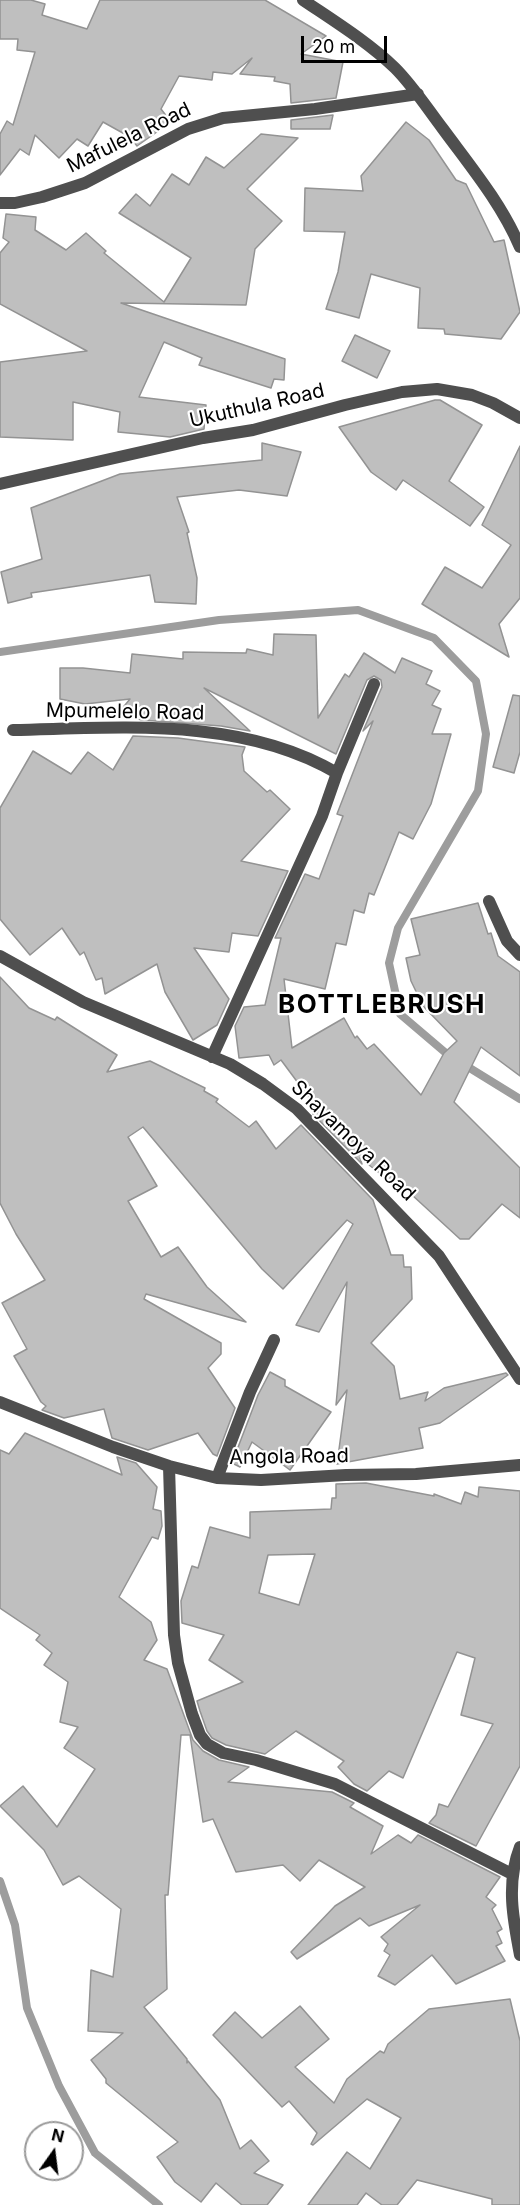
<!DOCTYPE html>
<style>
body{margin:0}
#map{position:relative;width:520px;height:2205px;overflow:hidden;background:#fff;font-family:Inter,sans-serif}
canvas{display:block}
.north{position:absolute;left:24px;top:2121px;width:60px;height:60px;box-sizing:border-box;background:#fff;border:2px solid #999;border-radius:50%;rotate:14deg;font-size:16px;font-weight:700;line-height:24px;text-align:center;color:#000}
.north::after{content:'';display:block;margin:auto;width:21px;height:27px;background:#000;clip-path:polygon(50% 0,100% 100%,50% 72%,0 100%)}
.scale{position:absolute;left:301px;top:36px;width:86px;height:27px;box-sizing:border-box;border:3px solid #000;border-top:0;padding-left:8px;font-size:18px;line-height:21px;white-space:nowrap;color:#000;-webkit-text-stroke:4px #fff;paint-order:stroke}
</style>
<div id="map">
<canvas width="520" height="2205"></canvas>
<div class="north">N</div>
<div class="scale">20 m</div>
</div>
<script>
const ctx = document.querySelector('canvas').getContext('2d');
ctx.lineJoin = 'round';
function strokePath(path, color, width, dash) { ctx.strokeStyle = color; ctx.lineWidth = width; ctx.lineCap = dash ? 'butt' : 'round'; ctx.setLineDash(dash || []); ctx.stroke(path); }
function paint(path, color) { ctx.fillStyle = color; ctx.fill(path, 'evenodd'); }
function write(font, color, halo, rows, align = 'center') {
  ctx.font = font + ' Inter,sans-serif'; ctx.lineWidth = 4.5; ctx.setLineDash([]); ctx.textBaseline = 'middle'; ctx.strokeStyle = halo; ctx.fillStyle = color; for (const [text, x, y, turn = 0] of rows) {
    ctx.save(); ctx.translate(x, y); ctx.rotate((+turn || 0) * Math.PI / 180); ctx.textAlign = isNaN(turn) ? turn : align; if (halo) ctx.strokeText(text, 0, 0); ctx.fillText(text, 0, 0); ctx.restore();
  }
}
const stream = new Path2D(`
 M0,652L219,620L358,610L434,638L476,681L486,734L478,791L398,928L389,963L400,1014L447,1054L520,1099
 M0,1881L15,1925L27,2008L59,2086L95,2153L159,2205`);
const building = new Path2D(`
 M0,0H31L45,4L42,15L87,29L100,0H265L326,36L301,54L343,62L336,98L291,103L290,84L274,81L275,77L240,74L252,58L232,74L213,72L212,80L179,76L161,109L171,122L137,146L130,137L103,122L88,146L77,139L59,158L35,135L29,155L20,149L0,175V134L7,121L13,125L35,52L17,50L18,39H0Z
 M333,115L330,129H291V120Z
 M406,122L429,140L456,180L466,184L494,242L504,240L520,312L501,339L445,334L444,329L418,328L420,288L371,274L359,318L326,309L338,272L345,232L304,231L305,188L363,191L361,176Z
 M261,134L298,138L247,189L282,221L255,249L246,305L121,303L285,359L284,380L274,379L271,388L199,365L202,358L164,342L139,397L206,405L204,429L170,437L118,432L120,412L73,402V440L0,437V362L87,351L0,304V253L9,242L3,238L6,214L36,217L35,230L66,250L86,233L106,251L104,253L164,302L191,258L119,213L136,194L150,206L172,174L189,185L206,157L224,168Z
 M355,335L390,351L377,378L342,361Z
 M435,400H440L482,425L449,481L484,507L470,526L403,480L396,490L371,472L339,427Z
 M262,443L301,452L287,496L239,490L177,497L189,532L187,533L197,578L196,604L155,602L150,575L31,593L32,597L8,603L1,572L42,559L31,508L120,474L262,460Z
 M520,446V598L499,624L509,657L422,604L445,567L482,588L511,545L482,525Z
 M274,634L316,635L318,718L345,674L349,677L364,653L395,673L402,658L432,671L426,684L440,691L432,705L441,709L432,734H451L431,804L413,839L399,832L374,895L369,893L364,913L354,910L346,945L336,943L325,989L284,979L292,1048L344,1018L355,1038L357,1036L367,1049L374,1044L421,1095L444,1053L457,1041L423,1006L411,981L406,958L420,955L411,919L478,903L488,934L491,933L498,956L520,972V1076L481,1047L454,1102L520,1168V1218L502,1204L469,1239H460L400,1184V1189L360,1158L362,1164L313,1114L316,1112L307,1101L310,1099L281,1060L274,1065L269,1055L239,1058L235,1026L244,1007L265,1005L281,938H275L305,874L319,879L343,816L337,814L373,721L363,731L382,687L381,680L374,676L367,680L336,754L204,688L250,731L221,726L142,720L127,716L128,713L120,711L130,699L85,704L60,699V668H83L130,673L132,654L183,659V652L246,653L247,649L273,655Z
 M513,695L520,696V752L514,773L493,767Z
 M133,736L178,738L245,747L242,755L244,771L267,792L270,790L290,809L241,861L288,871L258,936L232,933L229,952L194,948L229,999L217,1025L193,1040L165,992L157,964L105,994L102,978L96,980L84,952L80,955L62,928L30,955L0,919V808L33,751L71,774L88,752L113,770Z
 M0,977L29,1008L55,1020L57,1017L117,1055L107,1072L150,1061L205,1088L204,1091L218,1099L216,1102L249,1127L256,1121L276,1149L301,1125L373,1200L391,1255H403L404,1267H411L412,1299L371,1343L394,1366L400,1399L428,1392L425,1401L444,1388L506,1373L508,1375L440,1423L419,1428L423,1448L337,1464L347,1390L336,1405L347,1282L319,1332L296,1325L353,1224L347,1220L283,1289L262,1269L143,1127L128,1137L157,1186L128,1201L161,1257L178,1247L207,1287L246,1322L146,1294L144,1299L221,1343V1354L208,1368L235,1408L217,1456L213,1454L198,1433L148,1450L112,1438L104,1409L64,1418L42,1410L46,1406L41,1402L14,1356L27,1349L2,1303L45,1280L16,1234L0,1203Z
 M270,1372L285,1380V1386L331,1412L290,1470L252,1442L240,1467L232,1463L258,1395Z
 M25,1433L122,1475L117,1457L136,1463L157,1487L153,1509L161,1511L162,1526L158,1539L152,1537L119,1597L151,1622L157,1640L144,1660L167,1669L193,1740L203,1751L219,1760L249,1767L228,1782L332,1792L354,1803L350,1807L383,1826L371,1854L398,1835L411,1843L418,1835L500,1877L486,1897L496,1905L492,1909L502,1929L497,1932L502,1943L496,1946L505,1961L456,1984L432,1955L395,1985L378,1976L390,1955L384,1951L388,1944L381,1937L420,1905L369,1926L360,1918L297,1959L291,1952L335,1906L365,1887L319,1860L300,1881L283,1865L236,1872L213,1819L203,1822L190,1735H181L168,1895H165L167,1989L144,2007L187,2059V2063L188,2061L220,2100L240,2149L251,2140L269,2161L254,2173L283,2185L267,2205H242L216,2183L201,2202L175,2182L157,2157L178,2142L106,2083V2079L91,2060L123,2033L88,2031L91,1970L113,1977L121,1909L79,1876L63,1885L44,1850L0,1806L23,1786L57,1827L95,1769L64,1748L78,1727L60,1722L68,1682L44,1665L52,1653L36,1640L40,1635L0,1608V1450L9,1454Z
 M366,1483L434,1496V1494L461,1504L465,1492L478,1497L479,1487L520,1491V1766L476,1846L429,1823L436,1815L439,1804L448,1807L493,1724L461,1715L475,1658L457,1652L403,1778L389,1771L367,1791L354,1784L338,1767L344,1761L296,1731L265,1754L226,1745L212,1738L207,1731L200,1711L197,1701L243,1682L209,1660L224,1635L182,1623L181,1601L192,1566L198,1568L210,1527L250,1538V1512L331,1509L332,1498H336V1484ZM315,1554L299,1605L259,1593L268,1555Z
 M510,1999L520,2041V2205H492V2199L417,2180L397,2205H382L366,2193L357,2205H308L347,2152L370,2169L401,2118L367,2099L313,2145L311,2144L317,2133L289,2101L282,2107L213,2035L235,2012L262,2038L300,2006L329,2039L295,2067L334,2103L347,2079L380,2051L384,2053L388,2044L429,2009Z`);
const minor = new Path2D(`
 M303,0C334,21 368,42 395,68C413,86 427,108 443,129C471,167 501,203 520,247
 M0,203H15L42,197L85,183L188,129L223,118L315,109L418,94
 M0,484L203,438L253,430L345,405L402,392L437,389L472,395L493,403L520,418
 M13,730C120,728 240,716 337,773
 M489,901L507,941L520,955
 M0,956L83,1002L230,1064L263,1084L297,1109L439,1256L520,1379
 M212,1057L322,816L337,773L374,684
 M0,1402L113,1447L169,1466L217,1478L261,1480L346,1475L416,1474L520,1465
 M169,1466L174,1635L178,1663L192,1714L200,1735L207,1744L223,1753L256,1760L335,1784L512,1874
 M217,1478L250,1392L274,1340
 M520,1847C506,1883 513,1919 520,1955`);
const streetNames = [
 ["Mafulela Road",129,138,-26],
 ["Ukuthula Road",257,406,-13],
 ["Mpumelelo Road",125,712,1],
 ["Shayamoya Road",353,1141,44],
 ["Angola Road",289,1457,-1]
];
const districtNames = [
 ["BOTTLEBRUSH",382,1005]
];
strokePath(stream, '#9d9d9d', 8);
paint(building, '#bfbfbf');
strokePath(building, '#939393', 1.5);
strokePath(minor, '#4f4f4f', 12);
write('20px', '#000', '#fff', streetNames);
ctx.letterSpacing = '1.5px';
write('bold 26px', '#000', '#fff', districtNames);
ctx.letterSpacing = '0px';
</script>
